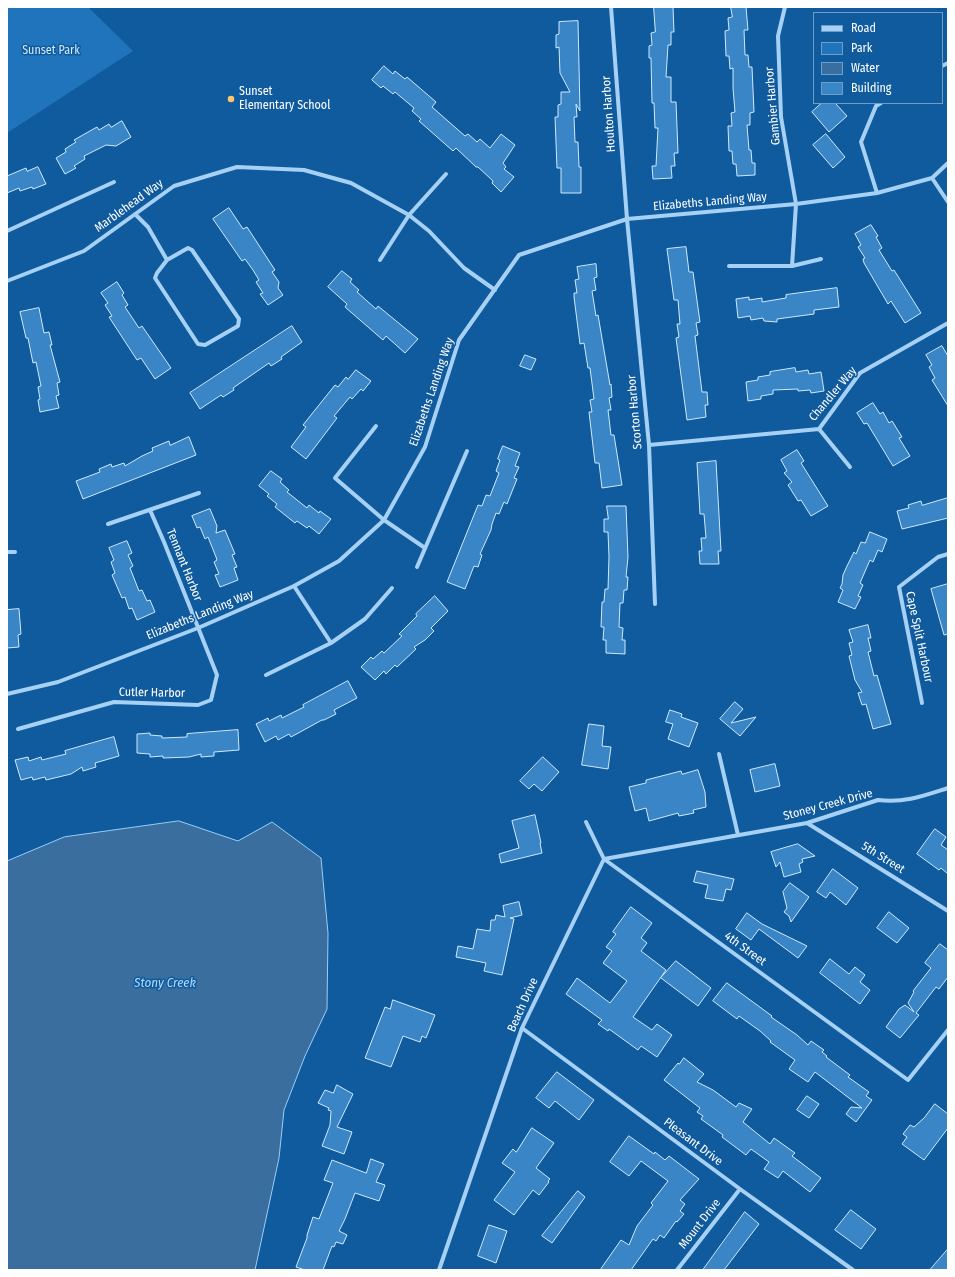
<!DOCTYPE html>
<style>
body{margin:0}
#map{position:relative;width:955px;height:1277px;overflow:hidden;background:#105b9e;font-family:"Fira Sans Condensed",sans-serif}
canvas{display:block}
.frame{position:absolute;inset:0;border:8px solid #fff;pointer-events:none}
.legend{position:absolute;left:813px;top:12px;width:130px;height:92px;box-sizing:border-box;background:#105b9e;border:1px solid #709dc5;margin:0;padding:5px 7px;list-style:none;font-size:12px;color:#fff}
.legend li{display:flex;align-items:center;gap:8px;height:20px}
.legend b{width:20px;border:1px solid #709dc5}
</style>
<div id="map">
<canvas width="955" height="1277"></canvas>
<div class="frame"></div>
<ul class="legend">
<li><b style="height:5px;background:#a6d1f5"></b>Road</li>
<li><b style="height:11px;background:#1f74bc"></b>Park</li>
<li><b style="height:11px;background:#396e9e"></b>Water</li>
<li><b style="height:11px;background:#3985c6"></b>Building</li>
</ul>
</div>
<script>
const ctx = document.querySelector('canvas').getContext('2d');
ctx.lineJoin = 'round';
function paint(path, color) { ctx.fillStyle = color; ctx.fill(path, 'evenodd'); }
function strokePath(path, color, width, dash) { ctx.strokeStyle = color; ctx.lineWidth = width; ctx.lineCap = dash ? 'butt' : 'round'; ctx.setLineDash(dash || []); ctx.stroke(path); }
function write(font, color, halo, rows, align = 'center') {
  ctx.font = font + ' "Fira Sans Condensed",sans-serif'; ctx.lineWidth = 3; ctx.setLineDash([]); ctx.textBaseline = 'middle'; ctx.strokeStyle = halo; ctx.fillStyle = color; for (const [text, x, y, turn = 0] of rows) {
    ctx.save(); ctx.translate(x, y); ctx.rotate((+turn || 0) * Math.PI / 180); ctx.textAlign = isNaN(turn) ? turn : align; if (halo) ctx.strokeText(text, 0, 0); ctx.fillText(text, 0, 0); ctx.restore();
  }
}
const green = new Path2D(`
 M7,7H88L133,51L7,133Z`);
const water = new Path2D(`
 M179,821L238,841L272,822L321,858L328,933L327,1009L305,1056L284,1110L279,1158L255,1270H7V861L64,837Z`);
const building = new Path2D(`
 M654,7H673L674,32H671V45H668L666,77H671V102H676L678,153H674L675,166H671L672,178L653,179L652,166H656L658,128H655L654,103H652L651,58H649V46L652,45L651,33L655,32Z
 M731,7H746L748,30H744L745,55H748L749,67H752L754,112L750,113V125H747L749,150H751L752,163H755V175L737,176L736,164H733L732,151H729L728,126H732L731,113L735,112L733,88V68L730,69L729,56H726L725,31L729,30L728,18L732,17Z
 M578,21L580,111L576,104L577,117H574L575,142H578L579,167H581V193H561V168H557L555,117H558V105L561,104V92H570L560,73L559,47L556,48V35L559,34V22Z
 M384,66L393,74L395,71L405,79L407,77L436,102L432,107L465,136L468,134L477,142L480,139L490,148L501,134L515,145L503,163L506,167L504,169L514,177L501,192L492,183L493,181L478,167H476L456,148L453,151L419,121L421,119L412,111L414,108L395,92L393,94L383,86L381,88L372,80Z
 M822,103H835L847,116L829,132L812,112Z
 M122,121L131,137L116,146L106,145L84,156L85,159L74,166L76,168L65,174L56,158L66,152L65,149L76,142L74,140L97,127L99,130L109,124L111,127Z
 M826,134L845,157L833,168L813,145Z
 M38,167L46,184L33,189L32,187L20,191L19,188L7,193V176L26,168L27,171Z
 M229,208L243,229L247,227L275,270L272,272L279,282L278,288L283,295L268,305L260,294L263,293L256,282L259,280L253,270L245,259L242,261L213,219Z
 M871,225L878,236L876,237L882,248L879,250L892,271L894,270L921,313L905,323L891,301L888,304L864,263L863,259L865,258L858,247L861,245L855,234Z
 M686,247L689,272H693L700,322L696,323L698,335L695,336L702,392H707L708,405H705L706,417L687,420L676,338L679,337L677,324H680L678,300H674L667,249Z
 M596,264L597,277L594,278L596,290L592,291L596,316L598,315L610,385L611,384L612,397L609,398L611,410H608L611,435H614L622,485L602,488L599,463H595L589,412H592L590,400L594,399L590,368H588L584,343L580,344L574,297V293H577L575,280L579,279L577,267Z
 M342,271L352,279L350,282L359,290L357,292L376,309L378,306L418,339L405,353L386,336L383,340L345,307L347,304L328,287Z
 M117,282L124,293L122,295L128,305L125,307L139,328L142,326L171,368L155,379L141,358L137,360L109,317L112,316L105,305L108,303L101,293Z
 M837,288L839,307L814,310V314L777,319V322L764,321L763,318L751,320L750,316L738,318L736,299L749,297V300L762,298V302L786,298V295Z
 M39,308L44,333L49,332L52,345H50L60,382L57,383L59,395L56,396L59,408L40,412L38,400L40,399L38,387L41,386L36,362L33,363L28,338H26L20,312Z
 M292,326L302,342L281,357L282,359L271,366L269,363L233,388L234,390L223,397L221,395L200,409L190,393Z
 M942,346L948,356V406L932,380L935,378L929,367L932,365L926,355Z
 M525,355L536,359L531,370L520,366Z
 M795,368L796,372L808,370L809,374L821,372L824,391L811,393L810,390L798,391V389L773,390V394L761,396V399L748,401L746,382L758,380V377L770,375V372Z
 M356,370L371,381L363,391L361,389L352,399L350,397L334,416L337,418L306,459L291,447L306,427L303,425L335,385L338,387L346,377L348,379Z
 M873,403L880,414L883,412L889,423L892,421L902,437L899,438L910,456L893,466L867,423L864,424L857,413Z
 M189,437L196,455L83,499L76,481L100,472L99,469L111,464L112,467L124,463L125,466L142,456L153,451L152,448L169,441L170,445Z
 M503,446L520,453L515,466L519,467L514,478L517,479L507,504L504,502L499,514L496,513L492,524L491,530L480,554L482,555L478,567L474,566L465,589L447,582L478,505L482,506L486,495L490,496L499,473L496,471L500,460L498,459Z
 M797,450L804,461L801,463L828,506L811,516L801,500L798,501L788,485L792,482L784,473L787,471L781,460Z
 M716,461L721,551H718L719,564H700L699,551H702L701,538H706L704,514H700L697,463Z
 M271,471L282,479L280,482L289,490L287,492L307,508L309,505L319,513L320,511L331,519L319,534L309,526L307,528L297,521L295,523L275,507L277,504L267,496L269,494L259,486Z
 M948,498V518L902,529L897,511L909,508L908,505L921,501L922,505Z
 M607,506H626L628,557L626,577H628L627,590H624L623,603H620L619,627L623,628L622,640H625V654L606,653V640H603L604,627H601L602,602H604L605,589H608L609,557L608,532H604V519H608Z
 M210,509L217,526L216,533L225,530L235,554L232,555L237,567L234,568L238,580L220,587L215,575L219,574L214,562L217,560L216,557L208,537L205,539L200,527L197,528L192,516Z
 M870,532L887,539L882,552L878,550L873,562L870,560L860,583L863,585L858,596L861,597L855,609L838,602L843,590L840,588L842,584L843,575L847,566L854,552L856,554L861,542L865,543Z
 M127,541L132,553L128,555L133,566L130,568L139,591L142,590L147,601L150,600L155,612L137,620L132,608L129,609L125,597L122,598L112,575L115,573L111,562L114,560L109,548Z
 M948,584V634L944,635L931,589Z
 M435,596L448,611L431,628L434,631L425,640L414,647L416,649L397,667L395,665L386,674L384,671L375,680L361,667L371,657L373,659L382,651L384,653L402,636L399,634L417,616L416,614Z
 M19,609L21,634L18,635L19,647L7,648V610Z
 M868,625L871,638H868L871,651L868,652L874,676L877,675L891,724L873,729L866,704L862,705L858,693L862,692L855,680L849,656L852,655L849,643L853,642L849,630Z
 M348,681L357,698L334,710L336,714L324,720H322L291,737L289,734L278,740L276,736L265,742L256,724L268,718L269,721L281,715L282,718L304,707L303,705Z
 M735,702L743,709L731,723L756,717L740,736L720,719Z
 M670,710L682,714L681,717L698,723L689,747L668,739L673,724L666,722Z
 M589,724L604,726L602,746L611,747L608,769L582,765Z
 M238,730L239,750L214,752V756L201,757V754L189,757L163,758V756L150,757V754L137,753V734L150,733V735L162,736V738L187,737V734Z
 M114,737L119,756L95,763L96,767L83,771L82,767L71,774L46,780L45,777L33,780L32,777L21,780L15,760L28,757L29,761L41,757L42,760L66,754L65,751Z
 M543,757L559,772L542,791L534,784L529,789L520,781Z
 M775,764L780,786L755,792L750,770Z
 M698,770L705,792L706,807L693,810L694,813L679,816L678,813L649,821L646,808L635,811L629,787L646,783V780L681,771L682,774Z
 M535,815L541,843H540L542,853L501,863L499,854L519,848L512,821Z
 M935,829L946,837L941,845L948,850V874L941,868L939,870L917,854Z
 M798,844L815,856L802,859L803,862L799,864L801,872L784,877L780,862L776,867L771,852Z
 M833,869L858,888L846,905L830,892L826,898L817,892Z
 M697,871L734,879L731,890L726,889L723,901L705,898L708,885L694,882Z
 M790,883L809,897L791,922L789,916L784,912L787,908L783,892Z
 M519,902L522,915L510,918L514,919L502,975L484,971L486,963L456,957L458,946L473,949L477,929L490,931L491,920H495L496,915L505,917L503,906Z
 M631,907L652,923L641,938L647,943L641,951L666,970L633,1017L652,1030L657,1024L672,1035L657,1057L641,1046L638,1050L609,1029L608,1031L598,1024L602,1020L566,994L577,978L610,1003L627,981L603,963L612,951L606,947L616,934L613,932Z
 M889,912L909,928L897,943L877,928Z
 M747,913L762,924L807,946L798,958L759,929L751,940L736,929Z
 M940,944L948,950V977L939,989L936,987L916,1013L919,1015L900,1038L886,1027L899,1009L905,1005L914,1012L908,1003L914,992L913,991L931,968L925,963Z
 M830,959L849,974L855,967L865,975L860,982L870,990L860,1004L820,973Z
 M676,961L711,988L698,1006L661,978Z
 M727,983L772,1016L771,1017L797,1035L808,1045L811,1041L824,1050L822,1052L827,1056L826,1057L850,1075L848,1077L869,1092L866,1096L872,1100L856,1122L846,1114L851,1107L862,1108L815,1072L808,1082L789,1069L795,1060L770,1042L771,1041L760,1031L739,1016L737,1019L713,1001Z
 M393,1000L435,1015L426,1038L422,1036L420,1042L403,1036L391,1067L365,1058L385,1007L390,1009Z
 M684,1058L704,1074L697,1082L713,1090L736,1107L739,1103L752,1109L743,1122L770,1144L774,1138L795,1153L792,1156L821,1178L810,1192L783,1171L778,1178L764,1169L769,1162L751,1149L746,1155L722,1137L723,1135L701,1119L703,1116L697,1112L700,1108L664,1080L678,1063L679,1064Z
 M557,1072L594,1100L579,1120L555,1101L549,1108L536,1098Z
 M337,1085L353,1094L337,1127L352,1132L344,1154L322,1146L330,1125L331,1111L328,1110L329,1108L318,1103L325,1090L333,1093Z
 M807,1096L819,1104L809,1118L797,1110Z
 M935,1104L948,1114V1128L924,1160L902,1144L907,1137L903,1134L910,1125L914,1127L924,1118Z
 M532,1128L554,1143L536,1168L550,1179L548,1181L549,1182L539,1195L533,1190L514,1215L494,1200L515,1172L502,1163L513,1149L516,1152Z
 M629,1136L654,1154L655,1152L665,1160L669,1156L699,1179L680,1200L685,1204L680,1211L684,1214L677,1222L676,1221L664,1238L660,1235L656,1241L653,1239L631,1270H600L621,1240L629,1245L637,1226L653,1205L651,1203L668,1181L641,1161L629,1176L610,1162Z
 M371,1159L384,1164L376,1182L385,1185L379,1201L355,1193L345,1219L339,1231L347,1235L343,1244L336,1242L334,1247L332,1246L323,1270H305L296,1267L307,1238V1235L313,1217L319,1219L333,1183L324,1180L332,1160L366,1173Z
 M578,1191L585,1197L552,1243L542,1236Z
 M851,1210L876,1229L861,1249L835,1230Z
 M745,1212L759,1224L724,1270H703Z
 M489,1225L507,1231L496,1263L478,1256Z
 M948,1249V1270H930Z`);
const street = new Path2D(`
 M611,7L627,219L649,445L655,604
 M785,7L778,36L781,117L796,204L792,266
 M942,66L948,63
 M932,178L948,202
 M877,193L861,142L876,106L881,103
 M135,214L148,227L167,260L188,248L192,250L239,319L238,326L205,345L198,344L155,278L157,273L167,260
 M7,231L114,182
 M380,260L409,215L446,174
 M729,266H792L821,259
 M7,281L84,251L174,186L237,167L304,170L351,183L409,215L429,231L464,268L495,290
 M376,426L335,478L384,520L425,548
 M819,429L850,467
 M649,445L819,429L860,373L948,323
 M108,524L199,493
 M7,552H15
 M417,567L467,451
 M294,586L331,643
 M266,675L331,643L365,619L392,588
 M7,694L58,682L198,628L294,586L339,561L384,520L425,447L459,340L519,255L627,219L796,204L877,193L932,178L948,163
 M922,703L899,587L938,557L948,554
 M18,729L114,702L198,705L211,700L217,675L164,542L150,510
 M719,754L738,835
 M586,822L604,859L908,1080L948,1030
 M807,823L948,911
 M522,1028L740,1189L853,1270
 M439,1270L522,1028L604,859L807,823L878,800C905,803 923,796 948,788
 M677,1270L740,1189`);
const markers = [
 [231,99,4,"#ffc66a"]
];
const parkNames = [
 ["Sunset Park",51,51]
];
const poiNames = [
 ["Sunset",239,92],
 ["Elementary School",239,106]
];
const streetNames = [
 ["Gambier Harbor",773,106,-95],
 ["Houlton Harbor",609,114,-94],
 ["Elizabeths Landing Way",710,202,-5],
 ["Marblehead Way",129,206,-36],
 ["Elizabeths Landing Way",432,392,-71],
 ["Chandler Way",833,394,-50],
 ["Scorton Harbor",635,412,-95],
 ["Tennant Harbor",184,565,68],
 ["Elizabeths Landing Way",200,615,-22],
 ["Cape Split Harbour",919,637,78],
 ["Cutler Harbor",152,693,1],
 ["Stoney Creek Drive",828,805,-15],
 ["5th Street",883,858,32],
 ["4th Street",745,949,36],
 ["Beach Drive",523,1005,-66],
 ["Pleasant Drive",693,1142,37],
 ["Mount Drive",700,1224,-52]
];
const waterNames = [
 ["Stony Creek",165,983]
];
paint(green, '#1f74bc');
paint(water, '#396e9e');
strokePath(water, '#98cef9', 1);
paint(building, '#3985c6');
strokePath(building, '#cfe9fe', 1);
strokePath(street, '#a6d1f5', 4);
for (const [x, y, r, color] of markers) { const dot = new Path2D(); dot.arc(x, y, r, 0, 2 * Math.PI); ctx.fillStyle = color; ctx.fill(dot); strokePath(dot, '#105b9e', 1.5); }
write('12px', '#cfe9fe', '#105b9e', parkNames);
write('12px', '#fff', '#105b9e', poiNames, 'left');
write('12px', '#fff', '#105b9e', streetNames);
write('italic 13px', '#b3dbfb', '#105b9e', waterNames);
</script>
